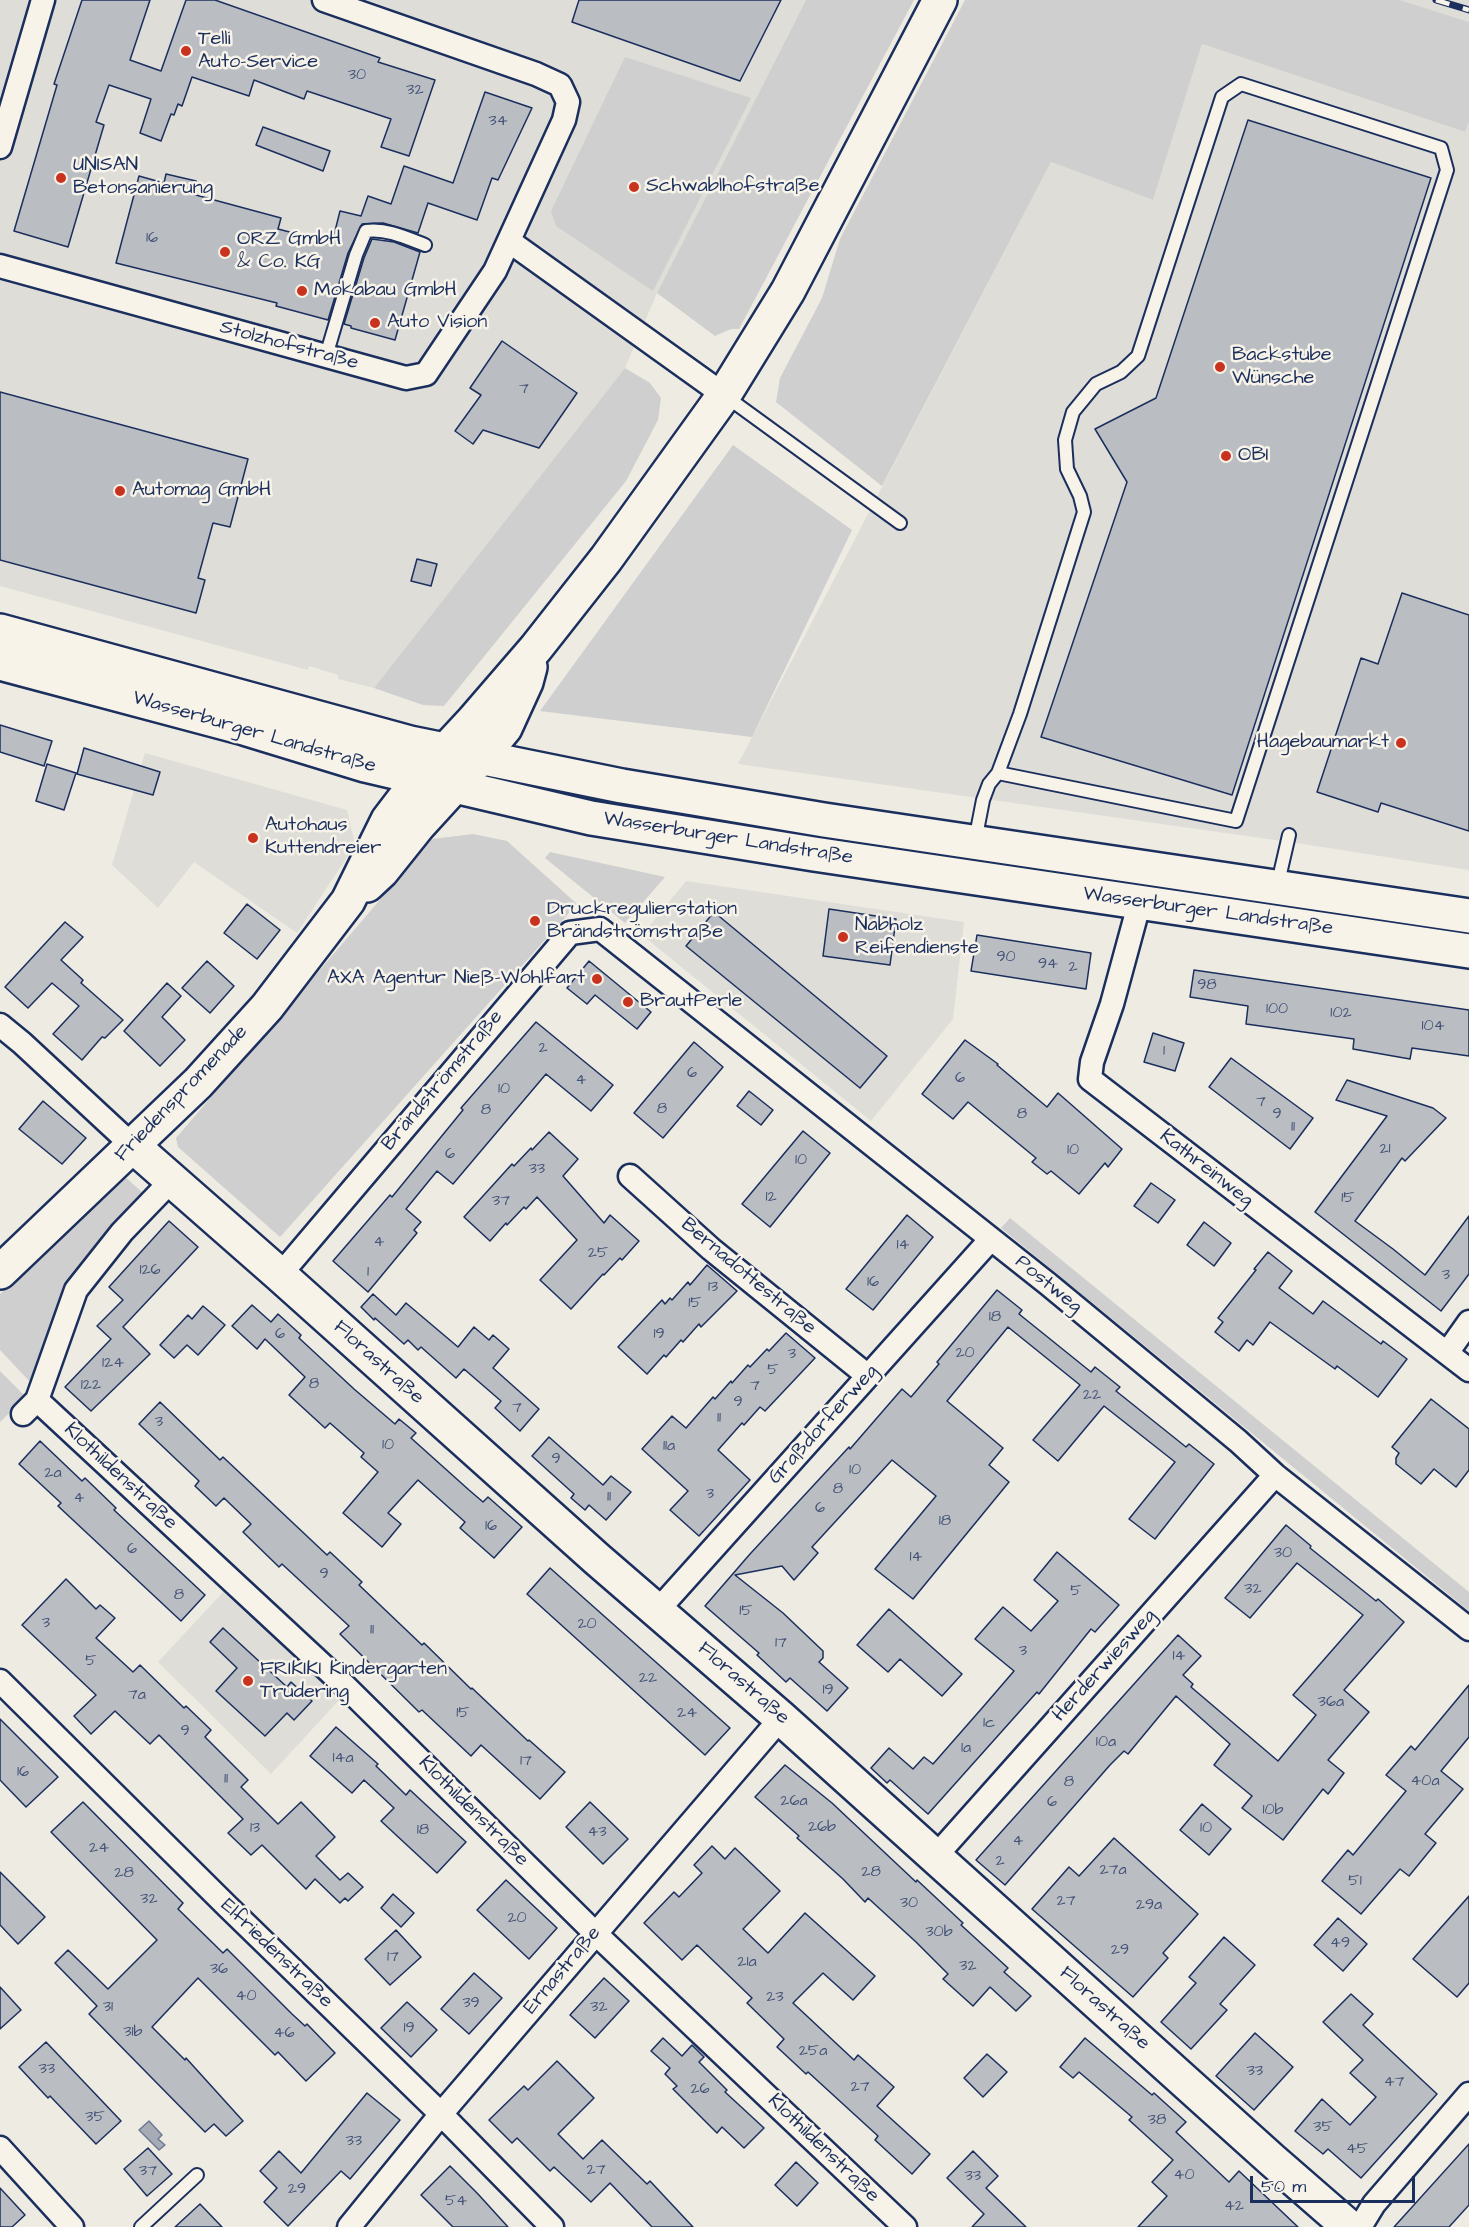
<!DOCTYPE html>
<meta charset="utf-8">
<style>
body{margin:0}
#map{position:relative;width:1469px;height:2227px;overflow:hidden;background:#eeebe2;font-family:"Architects Daughter",sans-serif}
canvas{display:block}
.scale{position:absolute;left:1250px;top:2176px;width:165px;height:27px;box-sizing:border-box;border:3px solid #1b2f5e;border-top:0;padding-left:8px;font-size:18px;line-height:21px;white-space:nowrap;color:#1b2f5e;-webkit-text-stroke:4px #f7f3e8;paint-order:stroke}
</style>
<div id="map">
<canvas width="1469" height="2227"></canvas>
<div class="scale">50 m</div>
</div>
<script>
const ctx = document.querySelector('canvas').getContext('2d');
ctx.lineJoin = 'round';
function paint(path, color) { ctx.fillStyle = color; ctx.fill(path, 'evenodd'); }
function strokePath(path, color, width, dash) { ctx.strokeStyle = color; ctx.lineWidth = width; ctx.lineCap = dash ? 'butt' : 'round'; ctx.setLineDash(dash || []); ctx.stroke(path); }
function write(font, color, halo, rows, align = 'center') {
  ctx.font = font + ' "Architects Daughter",sans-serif'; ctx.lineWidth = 5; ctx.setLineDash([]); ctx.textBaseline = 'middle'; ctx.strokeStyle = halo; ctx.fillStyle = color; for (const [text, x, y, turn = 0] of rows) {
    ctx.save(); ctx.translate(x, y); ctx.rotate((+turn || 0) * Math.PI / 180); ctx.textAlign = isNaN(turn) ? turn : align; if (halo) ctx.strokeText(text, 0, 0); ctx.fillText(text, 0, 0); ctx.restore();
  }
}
const built = new Path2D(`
 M0,0H806L657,293L625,368L374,688L338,679V675L309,666L308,670L0,586Z
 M1400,0H1469V22Z
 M1202,44L1465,132L1469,121V870L1303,844L738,764L1051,162L1153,200Z
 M145,753L347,810L355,845L297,933L194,862L158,908L112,865Z
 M686,881L964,922L953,1019L871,1121L642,935Z
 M223,1592L340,1699L271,1774L158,1662Z`);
const green = new Path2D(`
 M806,0H914L739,329H731L715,336L657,293Z
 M965,0H1400L1469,22V122L1465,132L1202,44L1153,200L1051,162L882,486L776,402L780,378L822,298L840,239Z
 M625,57L751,98L653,291L556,226L551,211Z
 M625,368L650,383L661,398L658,420L626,481L444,706L423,705L374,688Z
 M733,445L852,530L752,737L540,711Z
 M473,834L507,841L577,904L280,1237L178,1147L176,1138L432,839Z
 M550,852L665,877L625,923L545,858Z
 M124,1176L143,1193L67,1284L32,1384L0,1350V1294Z
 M1010,1218L1469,1592V1611L1001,1228Z
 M0,1371L26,1397L0,1422Z`);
const water = new Path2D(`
 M149,2121L162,2135L158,2139L165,2145L159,2150L139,2130Z`);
const building = new Path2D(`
 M82,0H150L130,60L161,71L186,0H215L380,58L378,62L435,80L409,156L381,147L391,119L307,91L304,99L254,80L249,96L192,77L182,106L178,104L174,115L171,114L161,141L140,133L151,99L109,85L96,122L104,125L68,247L14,231L57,85L54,84Z
 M579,0H781L740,81L572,22Z
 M485,92L532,108L498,180L492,178L477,220L428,203L418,233L383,223L362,224L348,253L328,320L276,306L277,303L116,263L139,176L164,183L166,174L196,181L192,194L281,218L278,229L332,243L340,211L361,216L368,196L391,204L404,166L453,183Z
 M1248,120L1431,178L1232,795L1041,737L1127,482L1095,429L1156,398Z
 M263,127L330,151L323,171L256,145Z
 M372,239L394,242L420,252L395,340L351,328V326L344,324L364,258Z
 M502,341L577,393L539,448L483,430L473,444L455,431L481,395L470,388Z
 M0,392L248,459L230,527L213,523L198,578L205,580L196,613L0,560Z
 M417,559L437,564L431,586L411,581Z
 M1402,593L1469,615V831L1381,803L1378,812L1317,792L1361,658L1378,664Z
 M0,725L52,741L44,766L0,752Z
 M84,748L160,772L153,795L77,774Z
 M47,764L76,773L64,810L36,801Z
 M247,904L280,930L257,959L224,933Z
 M829,909L896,919L890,965L823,956Z
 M714,912L887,1056L860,1088L686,946Z
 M65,922L83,937L61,960L83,980L81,983L123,1020L105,1038L102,1037L82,1060L53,1034L79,1006L52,983L28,1008L5,987Z
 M977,935L1091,953L1086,989L971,971Z
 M207,961L234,986L210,1013L182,988Z
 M589,961L651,1012L637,1029L595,995L587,1004L567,988Z
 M1194,970L1469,1010V1056L1412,1048L1410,1059L1353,1049L1354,1039L1246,1024L1248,1006L1190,997Z
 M167,983L181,996L162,1017L185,1040L160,1066L124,1031Z
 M536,1022L613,1085L591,1111L546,1074L453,1184L437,1171L406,1209L421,1222L414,1230L417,1233L368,1292L333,1261L390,1195L392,1197L463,1110L461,1108Z
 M1153,1033L1184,1043L1175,1071L1144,1062Z
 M965,1040L998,1064L997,1065L1047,1107L1058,1093L1122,1149L1108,1167L1105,1163L1079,1194L1051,1171L1047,1174L1032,1162L1036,1158L968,1102L953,1119L922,1094Z
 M694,1042L723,1067L663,1138L634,1113Z
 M1231,1058L1313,1118L1290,1149L1209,1087Z
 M1347,1080L1433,1108L1446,1118L1405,1161L1402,1158L1355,1221L1393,1249L1425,1275L1469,1216V1274L1441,1311L1315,1212L1387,1116L1336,1100Z
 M749,1091L773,1110L761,1125L737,1106Z
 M43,1101L86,1138L62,1164L19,1129Z
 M803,1131L830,1153L770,1227L742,1204Z
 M549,1132L578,1159L563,1176L604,1223L610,1215L639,1241L622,1260L620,1258L604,1275L603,1274L571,1309L540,1280L577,1240L537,1197L526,1209L524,1207L507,1225L506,1223L490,1241L464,1217L512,1164L514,1166L531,1148L532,1150Z
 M1151,1183L1175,1200L1158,1223L1134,1206Z
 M907,1215L933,1237L873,1310L846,1289Z
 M169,1221L198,1247L123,1327L150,1354L91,1411L65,1387L111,1339L97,1326L123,1300L109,1287Z
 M1204,1222L1231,1243L1214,1266L1187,1245Z
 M1268,1252L1292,1271L1279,1288L1313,1314L1323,1301L1381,1344L1383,1341L1407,1359L1378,1397L1337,1366L1335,1369L1270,1322L1253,1345L1247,1340L1239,1351L1215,1332L1223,1322L1218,1318L1256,1270L1254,1269Z
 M707,1265L737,1291L701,1327L699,1324L683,1342L681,1340L666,1357L664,1355L647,1374L618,1347L662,1300L665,1304L670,1298L672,1300L688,1282L690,1285Z
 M997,1290L1022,1310L1019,1314L1091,1372L1095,1367L1120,1387L1116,1391L1186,1447L1189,1444L1214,1464L1155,1539L1129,1519L1175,1462L1104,1406L1058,1461L1033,1440L1080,1385L1008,1327L947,1401L1003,1448L989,1465L1009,1482L913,1599L875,1569L936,1496L892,1460L812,1547L818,1553L794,1580L782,1566L735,1575L783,1613L823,1651V1658L819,1662L848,1688L827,1711L790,1678L786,1682L757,1655L759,1653L705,1606L750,1554L849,1447L850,1449L902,1389L911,1397L939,1364L937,1362Z
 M373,1294L396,1315L406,1303L458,1347L474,1327L489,1340L493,1335L509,1349L493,1368L539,1409L520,1431L495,1408L501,1401L464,1369L456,1378L421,1347L418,1350L408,1340L404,1344L375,1318L374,1320L361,1307Z
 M252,1305L271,1322L278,1314L301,1335L299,1338L354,1389L395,1424L399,1419L416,1433L411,1438L469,1490L483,1502L488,1497L522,1527L494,1558L460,1528L465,1522L418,1480L388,1513L401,1524L382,1547L343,1513L378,1472L361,1457L364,1453L330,1423L325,1428L289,1395L305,1377L265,1339L257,1349L232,1326Z
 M203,1306L225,1325L198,1355L187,1345L174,1358L160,1345L188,1315L192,1319Z
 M786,1333L815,1358L765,1411L760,1407L744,1425L742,1423L718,1450L750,1480L699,1536L670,1510L688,1491L642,1449L672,1416L686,1428L713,1397L715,1399L731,1381L732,1383L748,1365L750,1367L767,1349L769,1351Z
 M1431,1399L1469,1429V1470L1456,1487L1434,1469L1421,1484L1396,1464V1458L1399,1453L1392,1447Z
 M160,1402L220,1460L223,1457L327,1555L330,1552L362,1582L359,1585L422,1645L424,1643L471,1689L472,1688L528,1741L529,1740L565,1772L540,1799L481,1745L471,1756L422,1710L419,1712L340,1634L349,1626L282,1564L279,1567L243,1532L251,1524L224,1498L216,1506L195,1486L199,1481L139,1424Z
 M549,1437L603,1485L611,1476L631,1492L606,1520L589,1505L585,1510L571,1498L574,1494L532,1456Z
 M40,1441L82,1481L85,1478L116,1508L114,1510L205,1595L181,1621L58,1506L61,1503L19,1464Z
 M1286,1525L1311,1546L1310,1548L1376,1601L1378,1599L1404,1622L1344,1690L1369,1712L1328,1760L1344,1773L1328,1794L1323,1789L1283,1840L1242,1808L1252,1796L1214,1765L1230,1744L1176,1696L1128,1754L1124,1751L1110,1765L1005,1885L976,1860L1178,1635L1201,1656L1183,1675L1193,1684L1191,1687L1278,1761L1316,1715L1293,1695L1363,1615L1297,1563L1250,1618L1225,1598Z
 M1057,1552L1119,1605L1095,1632L1091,1629L1039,1694L1037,1692L928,1814L890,1780L887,1783L871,1768L889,1748L913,1769L924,1757L933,1764L983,1707L1014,1671L975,1639L1003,1607L1031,1631L1058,1601L1034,1580Z
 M550,1568L730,1728L705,1755L527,1594Z
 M66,1579L96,1609L100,1605L115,1618L96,1638L133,1672L140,1665L184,1708L186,1706L211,1730L205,1737L248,1780L241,1787L278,1824L301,1802L335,1837L316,1856L340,1880L348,1873L363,1887L348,1901L345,1898L340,1903L315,1879L306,1889L262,1845L251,1855L228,1833L243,1819L159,1735L150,1744L115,1711L91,1734L74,1716L96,1695L22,1625Z
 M889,1609L962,1674L942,1696L900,1659L888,1672L857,1645Z
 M223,1628L287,1687L291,1682L312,1701L294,1720L287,1713L265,1736L216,1691L237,1668L210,1642Z
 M1469,1685V1737L1441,1771L1463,1789L1425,1834L1436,1843L1409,1876L1400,1869L1361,1914L1322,1881L1348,1850L1353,1855L1406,1791L1386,1775L1411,1746L1415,1750Z
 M0,1719L58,1777L26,1807L0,1780Z
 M336,1727L378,1764L376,1766L406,1795L410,1790L466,1842L437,1873L381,1821L394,1808L364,1780L352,1793L310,1756Z
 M785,1765L832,1803L916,1882L917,1880L963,1923L961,1925L1008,1968L1004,1972L1031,1996L1016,2011L990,1987L973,2006L943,1979L948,1974L916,1942L868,1898L865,1902L843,1879L797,1838L799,1836L755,1797Z
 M83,1802L183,1903L178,1909L223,1953L227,1949L292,2014L305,2026L307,2024L335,2053L306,2081L278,2052L275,2055L198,1978L152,2027L185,2060L186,2058L243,2121L226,2136L214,2124L205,2132L89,2014L97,2006L55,1963L68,1950L108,1989L157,1940L51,1832Z
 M590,1802L628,1839L603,1864L566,1827Z
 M1202,1804L1231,1829L1209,1855L1180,1830Z
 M1114,1838L1198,1914L1163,1953L1168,1958L1133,1997L1032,1909L1069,1867L1079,1876Z
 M712,1846L725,1859L735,1848L780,1891L743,1929L768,1953L805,1913L875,1976L853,2000L823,1973L793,2003L854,2060L858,2055L894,2087L877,2106L930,2154L912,2174L875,2140L878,2136L808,2072L806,2074L777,2047L784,2039L747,2003L752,1998L697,1945L682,1960L644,1923L674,1892L679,1897L702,1873L694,1865Z
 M0,1872L45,1917L18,1944L0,1925Z
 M506,1880L557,1928L529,1959L477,1910Z
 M393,1894L414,1913L401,1927L381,1908Z
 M1469,1896V1983L1457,1997L1413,1959Z
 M1338,1918L1367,1944L1343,1971L1314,1945Z
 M396,1930L421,1957L390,1985L365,1959Z
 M1224,1937L1255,1965L1220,2004L1227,2010L1191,2049L1161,2022L1196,1983L1189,1977Z
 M474,1973L502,1998L469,2034L441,2009Z
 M604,1978L629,2001L595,2038L570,2015Z
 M0,1987L21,2010L0,2029Z
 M1351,1994L1373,2014L1363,2025L1437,2094L1361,2178L1328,2149L1323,2154L1295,2131L1322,2099L1350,2125L1376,2097L1350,2073L1363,2060L1323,2022Z
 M407,2002L437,2030L411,2057L381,2028Z
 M1255,2033L1293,2067L1254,2110L1216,2076Z
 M663,2038L682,2056L692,2045L704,2057L699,2062L727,2090L725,2092L764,2128L744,2148L722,2127L717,2133L673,2089L677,2086L665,2074L670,2068L651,2051Z
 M1085,2038L1152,2095L1154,2093L1186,2122L1176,2132L1229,2182L1239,2171L1298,2227H1138L1167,2196L1152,2182L1173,2160L1129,2120L1132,2117L1079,2072L1073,2078L1060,2067Z
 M46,2042L121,2121L96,2144L50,2096L48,2098L19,2067Z
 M987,2054L1007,2072L983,2097L964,2078Z
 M557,2061L594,2098L558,2134L583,2159L602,2140L647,2184L650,2181L693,2227H652L610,2183L591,2202L554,2167L550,2171L517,2138L512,2143L489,2120L524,2086L528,2090Z
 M367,2093L400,2120L350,2179L341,2171L288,2226L264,2202L277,2188L260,2171L279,2151L301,2173Z
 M1469,2144V2205L1449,2227H1394Z
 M148,2148L172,2174L147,2196L124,2169Z
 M973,2151L998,2176L986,2188L1026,2227H972L984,2214L947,2178Z
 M796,2162L818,2183L797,2206L775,2185Z
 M450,2166L478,2194L508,2227H453L421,2195Z
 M0,2188L25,2215L12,2227H0Z
 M200,2204L222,2227H175Z`);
const lane = new Path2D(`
 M326,356L356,255L366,231C386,228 407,238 425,245
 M724,395L900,523
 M975,841L983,800L989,784L998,773L1020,714L1084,512L1080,496L1067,469L1065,440L1073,412L1096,384L1121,372L1138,356L1222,97L1241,84L1441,148L1447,170L1236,821L998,773
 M1277,887L1289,835
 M141,2227L197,2175`);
const street = new Path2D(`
 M0,147L43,0
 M509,241L724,395
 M0,266L406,378L426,374L495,271L564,120L568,102L560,85L536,74L324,0
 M1140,901L1112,1004L1092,1062L1090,1079L1469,1370
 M0,1025L22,1043L133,1146
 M630,1176L711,1249L868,1376
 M280,1275L570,933L600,929L1048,1284L1238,1441L1275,1475L1469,1629
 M1447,1353L1469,1322
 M37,1400L344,1685L595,1933L905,2227
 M23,1414L37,1400L76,1290L122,1232L172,1180
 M658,1610L990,1240
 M0,1681L228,1907L441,2114L552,2227
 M935,1857L1275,1475
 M0,2148L72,2227
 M349,2227L441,2114L781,1718
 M1360,2227L1374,2204L1469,2094`);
const secondary = new Path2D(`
 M367,885L382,871L418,826L480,758L505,728L526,682L530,667
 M133,1146L280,1275L597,1559L781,1718L1272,2160L1349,2227
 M0,1272L198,1083L267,1007L348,901L388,820L420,778L473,721L536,648L606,559L724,395L788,291L940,0`);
const primary = new Path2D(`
 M0,631L410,743L622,786L824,820L1469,916
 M0,663L244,728L365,765L591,818L814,854L1469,951`);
const rail = new Path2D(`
 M1436,0L1469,10`);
const markers = [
 [186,51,6,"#c8321e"],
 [61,178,6,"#c8321e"],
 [634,187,6,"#c8321e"],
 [225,252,6,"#c8321e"],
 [302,291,6,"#c8321e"],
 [375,323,6,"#c8321e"],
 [1220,367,6,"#c8321e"],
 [1226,456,6,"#c8321e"],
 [120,491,6,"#c8321e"],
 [1401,743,6,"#c8321e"],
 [253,838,6,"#c8321e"],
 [535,921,6,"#c8321e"],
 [843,937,6,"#c8321e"],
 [597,979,6,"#c8321e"],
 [628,1002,6,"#c8321e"],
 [248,1681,6,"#c8321e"]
];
const numberNames = [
 ["30",357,76],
 ["32",415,91],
 ["34",498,122],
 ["16",152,239],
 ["7",524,390],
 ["90",1006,958],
 ["94",1048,965],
 ["2",1073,968],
 ["98",1207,986],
 ["100",1277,1010],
 ["102",1341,1014],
 ["104",1433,1027],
 ["2",543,1049],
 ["1",1164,1052],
 ["6",692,1074],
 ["6",960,1079],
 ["4",581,1081],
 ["10",504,1090],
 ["7",1261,1103],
 ["8",662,1110],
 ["8",486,1111],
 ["8",1022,1115],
 ["9",1277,1115],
 ["11",1293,1128],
 ["21",1385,1150],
 ["10",1073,1151],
 ["6",450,1155],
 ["10",801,1161],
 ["33",537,1170],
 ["12",771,1198],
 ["15",1348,1199],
 ["37",501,1202],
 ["4",379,1243],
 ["14",903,1246],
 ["25",598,1254],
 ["126",150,1271],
 ["1",368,1273],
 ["3",1446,1276],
 ["16",873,1283],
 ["13",713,1288],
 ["15",695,1304],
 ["18",995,1318],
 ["6",280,1335],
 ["19",659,1335],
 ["20",965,1354],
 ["3",792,1355],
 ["124",113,1364],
 ["5",773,1371],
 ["8",314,1385],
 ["122",91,1386],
 ["7",755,1387],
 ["22",1092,1396],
 ["9",738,1403],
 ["7",517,1409],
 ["11",719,1419],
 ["3",159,1423],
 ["10",388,1446],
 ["11a",669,1447],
 ["9",556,1460],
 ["10",855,1471],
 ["2a",53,1474],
 ["8",838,1490],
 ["3",710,1495],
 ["11",609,1498],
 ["4",79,1499],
 ["6",820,1509],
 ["18",945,1522],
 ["16",491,1527],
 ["6",132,1550],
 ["30",1283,1554],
 ["14",916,1558],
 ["9",324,1575],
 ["32",1253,1590],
 ["5",1076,1592],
 ["8",179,1596],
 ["15",746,1612],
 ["3",46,1624],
 ["20",587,1625],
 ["11",372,1631],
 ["17",781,1644],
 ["3",1023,1652],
 ["14",1179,1657],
 ["5",91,1662],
 ["22",648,1679],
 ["19",828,1691],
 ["7a",137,1696],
 ["36a",1331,1703],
 ["15",463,1714],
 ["24",687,1714],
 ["1c",989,1724],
 ["9",185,1732],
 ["10a",1106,1743],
 ["1a",966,1749],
 ["14a",343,1759],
 ["17",526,1762],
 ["16",23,1773],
 ["11",226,1780],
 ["40a",1425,1782],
 ["8",1069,1783],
 ["26a",794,1802],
 ["6",1052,1803],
 ["10b",1273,1811],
 ["26b",822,1828],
 ["13",255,1829],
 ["10",1206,1829],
 ["18",423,1831],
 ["43",597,1833],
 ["4",1018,1842],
 ["24",99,1849],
 ["2",1000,1862],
 ["27a",1113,1871],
 ["28",871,1873],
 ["28",124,1874],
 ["51",1355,1882],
 ["32",149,1900],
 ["27",1066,1902],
 ["30",909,1904],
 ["29a",1149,1906],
 ["20",517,1919],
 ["30b",939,1933],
 ["49",1340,1944],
 ["29",1120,1951],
 ["17",393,1958],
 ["21a",747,1963],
 ["32",968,1967],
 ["36",219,1970],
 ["40",246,1997],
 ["23",775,1998],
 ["39",471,2004],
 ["31",108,2008],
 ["32",599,2008],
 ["19",409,2029],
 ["31b",133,2033],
 ["46",284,2034],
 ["25a",813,2052],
 ["33",47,2070],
 ["33",1255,2072],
 ["47",1394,2083],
 ["27",860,2088],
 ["26",700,2090],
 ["35",95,2118],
 ["38",1157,2121],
 ["35",1323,2128],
 ["33",354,2142],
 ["45",1357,2150],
 ["27",596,2171],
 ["37",148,2172],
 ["40",1184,2176],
 ["33",973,2177],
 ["29",297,2190],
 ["54",456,2202],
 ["42",1234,2207]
];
const poiNames = [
 ["Telli",198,40],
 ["Auto-Service",198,63],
 ["UNISAN",73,166],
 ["Betonsanierung",73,189],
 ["Schwablhofstraße",646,187],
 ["ORZ GmbH",237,240],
 ["& Co. KG",237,263],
 ["Mokabau GmbH",314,291],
 ["Auto Vision",387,323],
 ["Backstube",1232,356],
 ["Wünsche",1232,379],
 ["OBI",1238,456],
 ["Automag GmbH",132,491],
 ["Hagebaumarkt",1389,743,"right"],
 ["Autohaus",265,826],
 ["Kuttendreier",265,849],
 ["Druckregulierstation",547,910],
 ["Brändströmstraße",547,933],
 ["Nabholz",855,926],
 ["Reifendienste",855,949],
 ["AXA Agentur Nieß-Wohlfart",585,979,"right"],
 ["BrautPerle",640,1002],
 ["FRIKIKI Kindergarten",260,1670],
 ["Trudering",260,1693]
];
const streetNames = [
 ["Stolzhofstraße",289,346,15],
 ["Wasserburger Landstraße",254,733,16],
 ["Wasserburger Landstraße",728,839,9],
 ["Wasserburger Landstraße",1208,912,8],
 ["Brändströmstraße",443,1081,-50],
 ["Friedenspromenade",182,1094,-46],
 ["Kathreinweg",1206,1169,38],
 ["Bernadottestraße",748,1277,40],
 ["Postweg",1048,1285,39],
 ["Florastraße",378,1363,42],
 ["Graßdorferweg",824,1425,-48],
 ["Klothildenstraße",120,1477,43],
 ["Herderwiesweg",1105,1666,-48],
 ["Florastraße",743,1684,41],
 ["Klothildenstraße",473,1812,45],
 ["Elfriedenstraße",276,1954,44],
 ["Ernastraße",563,1971,-50],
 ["Florastraße",1104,2009,42],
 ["Klothildenstraße",823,2149,44]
];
paint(built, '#deddd8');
paint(green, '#cfcfcf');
paint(water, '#a6abb5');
strokePath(water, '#6e7992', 1.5);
paint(building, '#babdc2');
strokePath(building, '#1b2f5e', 1.5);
strokePath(lane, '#1b2f5e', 16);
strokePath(street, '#1b2f5e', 27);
strokePath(secondary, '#1b2f5e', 38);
strokePath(primary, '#1b2f5e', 38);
strokePath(lane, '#f7f3e8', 12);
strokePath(street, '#f7f3e8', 22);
strokePath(secondary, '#f7f3e8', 33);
strokePath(primary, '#f7f3e8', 33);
strokePath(rail, '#1b2f5e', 7);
strokePath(rail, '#f7f3e8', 4.5, [14]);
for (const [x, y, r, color] of markers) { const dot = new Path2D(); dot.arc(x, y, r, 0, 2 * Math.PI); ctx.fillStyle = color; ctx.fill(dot); strokePath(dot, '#f7f3e8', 2); }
write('16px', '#435277', null, numberNames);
write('20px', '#1b2f5e', '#f7f3e8', poiNames, 'left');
write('20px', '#1b2f5e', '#f7f3e8', streetNames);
</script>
